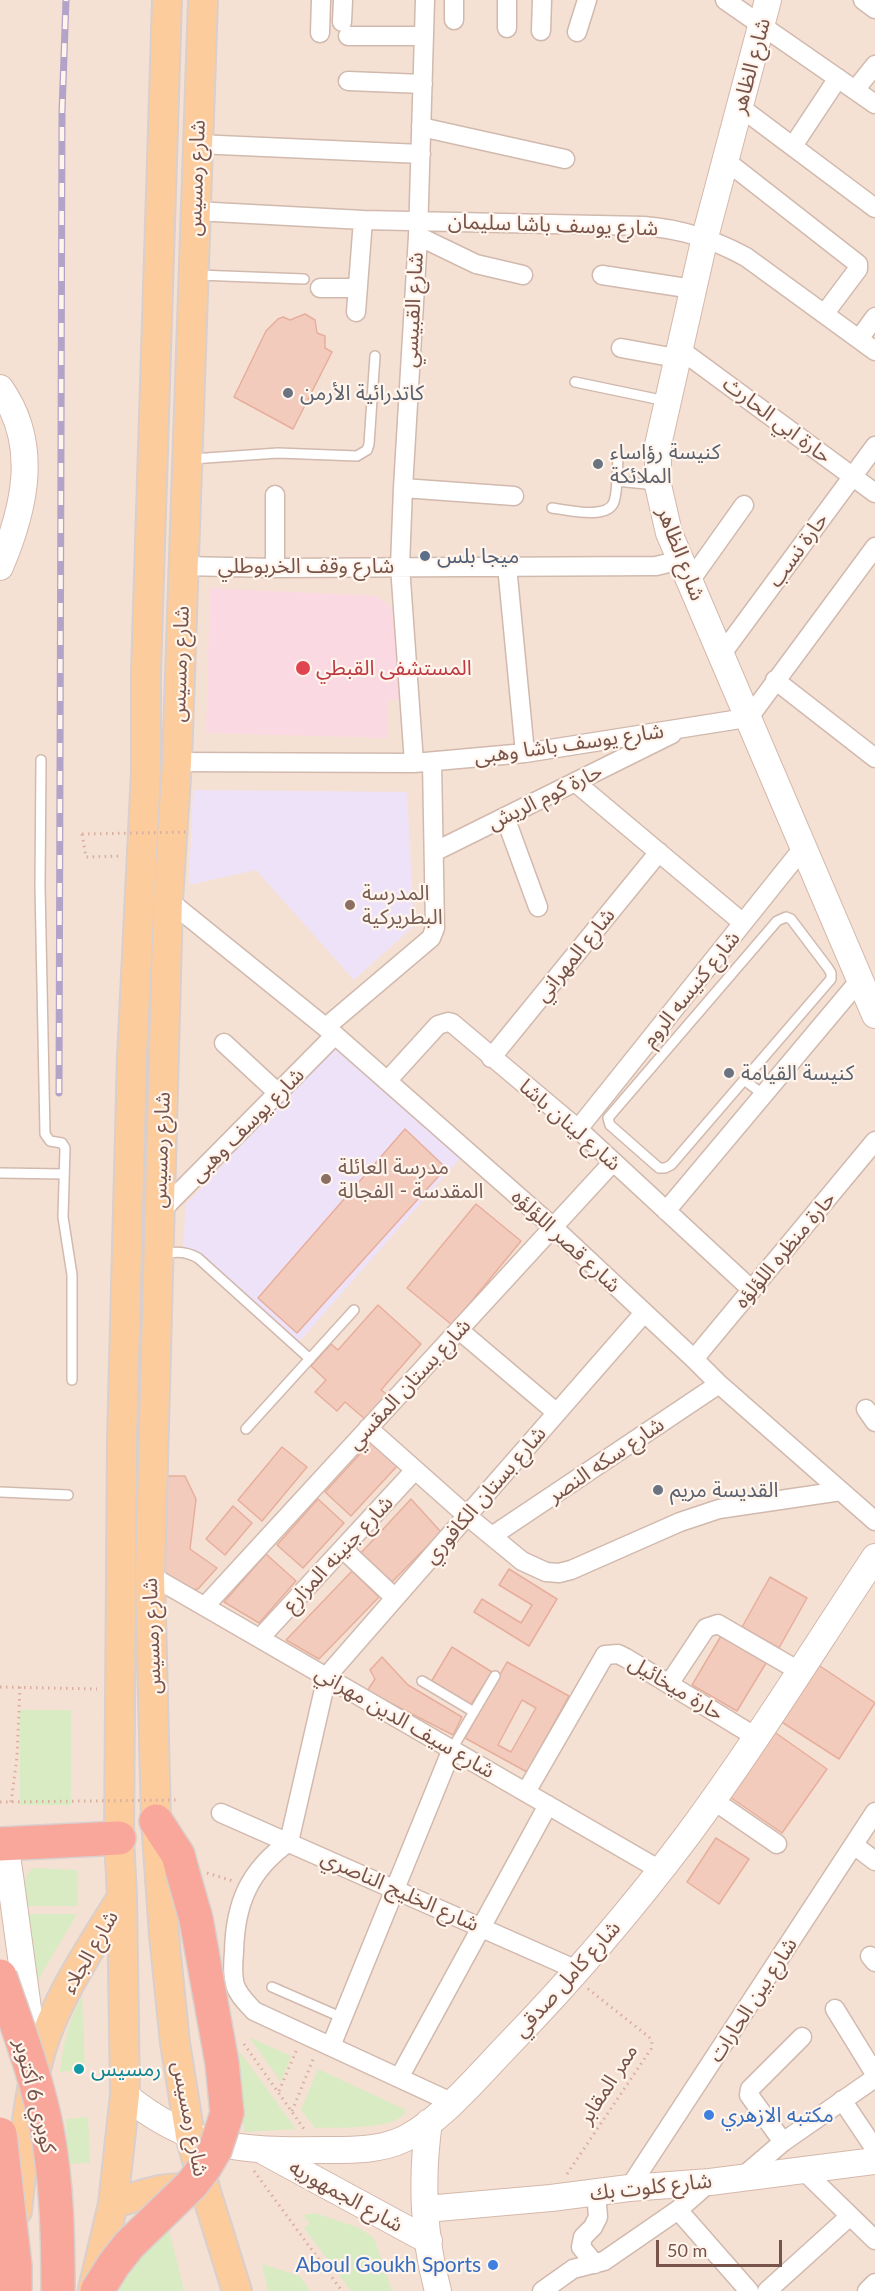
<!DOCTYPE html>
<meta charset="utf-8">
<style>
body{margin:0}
#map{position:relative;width:875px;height:2291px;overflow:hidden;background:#fdf1e6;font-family:Lato,sans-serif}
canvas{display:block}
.scale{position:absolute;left:656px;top:2240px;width:126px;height:27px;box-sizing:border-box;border:3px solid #775349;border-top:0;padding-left:8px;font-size:18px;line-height:21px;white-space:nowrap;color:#775349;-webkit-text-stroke:4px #fff5ed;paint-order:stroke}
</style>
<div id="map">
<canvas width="875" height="2291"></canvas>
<div class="scale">50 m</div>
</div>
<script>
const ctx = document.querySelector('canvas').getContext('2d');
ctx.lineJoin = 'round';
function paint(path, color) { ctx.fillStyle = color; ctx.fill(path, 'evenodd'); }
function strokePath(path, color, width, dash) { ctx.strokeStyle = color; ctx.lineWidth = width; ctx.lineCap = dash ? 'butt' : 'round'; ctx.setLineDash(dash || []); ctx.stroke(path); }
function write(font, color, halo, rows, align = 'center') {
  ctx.font = font + ' Lato,"Noto Sans Arabic",sans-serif'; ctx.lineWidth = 4.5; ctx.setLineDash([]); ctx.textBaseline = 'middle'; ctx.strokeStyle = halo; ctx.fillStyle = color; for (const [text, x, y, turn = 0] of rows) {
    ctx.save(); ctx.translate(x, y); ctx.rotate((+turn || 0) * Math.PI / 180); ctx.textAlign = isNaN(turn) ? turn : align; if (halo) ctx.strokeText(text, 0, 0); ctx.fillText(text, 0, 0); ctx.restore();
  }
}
const residential = new Path2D(`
 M0,0H875V2291H0Z`);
const education = new Path2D(`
 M193,790L407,792L414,926L354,980L256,870L189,885Z
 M336,1043L464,1154L298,1343L183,1248L186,1204Z`);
const medical = new Path2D(`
 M210,588L376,596L386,603L391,608L396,637L401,700H387V738L206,733Z`);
const green = new Path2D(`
 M20,1710H71V1805H20Z
 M34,1868L77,1870L78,1906H26C25,1893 20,1876 34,1868Z
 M26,1914H77L31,1992Z
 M82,1995L85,2070L60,2072C63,2043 69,2021 82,1995Z
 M217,2021L296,2129L245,2132Z
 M249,2037L291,2056L281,2082Z
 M318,2069L406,2110C401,2131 333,2127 315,2128L301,2110Z
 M88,2117L90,2163L68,2164L66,2119Z
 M315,2213L357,2227L374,2238L392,2291H351L304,2228L310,2224L303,2215Z
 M168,2225L184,2291H111Z
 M262,2264L300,2276L310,2291H268Z`);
const building = new Path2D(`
 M305,314L315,320L317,333L325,336V348L332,352L293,429L234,397L266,331L278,319L283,317L290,320Z
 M405,1129L446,1168L297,1333L258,1298Z
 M476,1204L521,1241L452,1325L407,1288Z
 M378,1305L421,1344L381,1390L388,1395L366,1420L345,1402L337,1411L315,1392L326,1380L311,1366L331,1344L338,1350Z
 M372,1441L398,1465L351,1516L325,1492Z
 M282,1447L307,1467L262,1521L238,1500Z
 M160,1476H185L196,1499L190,1549L217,1568L198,1589L186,1590L156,1569Z
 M318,1499L344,1523L303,1568L277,1545Z
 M411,1499L441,1532L391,1583L360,1554Z
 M233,1506L252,1523L225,1555L206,1539Z
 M266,1554L296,1581L259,1623L224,1602Z
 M509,1569L557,1599L529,1646L474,1612L482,1599L521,1623L532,1605L499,1585Z
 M352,1571L379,1597L319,1659L286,1640Z
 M770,1577L807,1598L779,1648L742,1627Z
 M721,1636L766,1663L737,1711L692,1685Z
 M452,1647L492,1672L469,1708L431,1682Z
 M382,1657L408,1685L462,1717L453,1735L367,1691L375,1679L370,1670Z
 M507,1662L569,1696L527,1772L465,1738ZM522,1700L536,1708L511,1752L498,1745Z
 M814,1662L875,1703L839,1759L777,1719Z
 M770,1729L827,1769L782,1833L727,1795Z
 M716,1838L749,1859L719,1904L687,1882Z`);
const path = new Path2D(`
 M82,834L86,857L121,856
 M0,1687L97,1689
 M11,1802L17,1757L20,1687
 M207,1873L233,1881
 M244,2044L304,2129
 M279,2091L297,2049
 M292,2111L314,2057
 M254,2171L342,2291
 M567,2174L651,2049L652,2042L649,2037L587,1988`);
const lane = new Path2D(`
 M198,275L304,279
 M575,382L666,401
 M192,459L278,453L357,456L367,450L369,444L375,356
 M616,481L656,485
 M552,508C568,510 607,520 614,502C618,489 617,472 618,459
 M41,760L40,886L45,1134L50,1141L62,1143L65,1148L63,1217L72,1275V1380
 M786,917L791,919L828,968L831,973V979L671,1165L665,1168H659L610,1125L608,1118L777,921Z
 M744,1080L764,1095
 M0,1173L64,1174
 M164,1255C176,1250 187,1252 198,1258L310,1359
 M246,1429L354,1310
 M0,1492L68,1495
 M422,1681L474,1712
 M452,1749L495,1676
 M272,1987L343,2018`);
const street = new Path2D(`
 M507,0V28
 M725,0L875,104
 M863,0L875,9
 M454,20V0
 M342,22L343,0
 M541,31L542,0
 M577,32L587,0
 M320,33L321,0
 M348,36H424
 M348,81L423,84
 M855,90L875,65
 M740,107L875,208
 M421,127L565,159
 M197,144L421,154
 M793,146L838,78
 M725,160L858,264V269L825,313
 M195,211L363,220L644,226C682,229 713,239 746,257L875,351
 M418,236L476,264L523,275
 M602,275L693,289
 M320,288H358
 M356,312L363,220
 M859,339L875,317
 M621,348L676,358
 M678,348L875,493
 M403,488L514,496
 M275,495V568
 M183,566L275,568L656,566L681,560
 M507,566L525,753
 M690,581L744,505
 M721,655L875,446
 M775,680L875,758
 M177,762L414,763L525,753L740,719L753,712L875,547
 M414,763L400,566L403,488L418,236L425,0
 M575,782L743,923
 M505,817L538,907
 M434,852L672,734
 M168,900L335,1035L553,1227L694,1359L719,1384L875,1521
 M326,1027L431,938L435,928L432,762
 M224,1043L278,1093
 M491,1058L659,852
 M387,1081L438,1025L448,1022L452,1023L578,1129L752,1290
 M578,1129L803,848
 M666,1211L859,981
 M158,1214L335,1035
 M459,1330L557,1413
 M694,1359L875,1141
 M866,1409L875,1422
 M368,1428L466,1515L522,1561L546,1572L559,1573L571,1570L680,1522L719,1509L841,1491
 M492,1536L719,1384
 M343,1549L395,1598
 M150,1575L660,1870
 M205,1606L613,1162
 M260,1638L415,1470
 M669,1684L706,1628L718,1624L799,1671
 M526,1792L605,1655L618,1654L626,1658L756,1737
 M713,1800L777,1844
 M221,1813L577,1970
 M854,1845L875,1861
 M870,1956L875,1962
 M835,2009L875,2074
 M331,2046L452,1749
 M399,2078L548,1805
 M842,2100L875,2149
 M451,2102L254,2011C247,2003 238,1995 235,1985C232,1975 233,1963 234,1952C235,1904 249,1870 289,1842L327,1676L644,1313
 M783,2142L749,2095L750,2089L802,2037
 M802,2169L875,2240
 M741,2178L783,2142L875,2078
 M629,2188L875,1812
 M678,2210L749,2291
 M595,2264L581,2247L583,2237L593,2227L598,2217L596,2192
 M542,2291L573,2269L604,2261L678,2210L710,2182
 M767,2291L850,2216
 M867,2291L875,2283`);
const secondary = new Path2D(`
 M768,0L705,237L658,445V485L669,533L875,1015
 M0,388C40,444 25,508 0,567
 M0,1850L7,1857L10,1876L32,2038
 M125,2095C190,2149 241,2151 322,2150C350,2150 379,2151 404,2139C441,2121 481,2073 509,2044C573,1978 632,1909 687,1836C754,1746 813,1650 875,1557
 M429,2122C421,2177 423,2237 438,2291
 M265,2152L429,2241
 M426,2209L551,2198L629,2188L710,2182L875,2161`);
const primary = new Path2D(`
 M203,0L177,762L168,900L150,1575L156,1821L164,1935L175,2043L190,2136L207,2195L237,2291
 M113,2204C139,2196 172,2181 199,2192
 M17,2211C22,2164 26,2115 36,2069C50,2006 89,1951 122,1897
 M93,2289L113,2204L125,2095L122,1897L119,1838L122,1439L132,1057L146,770V672L167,0`);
const highway = new Path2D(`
 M156,1821L178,1855L182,1870
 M0,1844L119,1838`);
const rail = new Path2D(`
 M59,1093L62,112L66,0`);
const pathBridge = new Path2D(`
 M82,834L188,832
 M0,1802L177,1800`);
const highwayBridge = new Path2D(`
 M0,1976C17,2026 37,2078 47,2130C57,2183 58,2237 58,2291
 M0,2134L15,2266V2291
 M97,2291L114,2264L129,2245L192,2184L205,2167L215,2150L227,2113L222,2063L196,1919L182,1870`);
const markers = [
 [288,393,6,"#6b7280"],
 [598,464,6,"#6b7280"],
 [425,556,6,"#5c6f8a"],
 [303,668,8,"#e0444e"],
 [350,905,6,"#8d6e63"],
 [729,1073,6,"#6b7280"],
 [326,1179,6,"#8d6e63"],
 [658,1490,6,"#6b7280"],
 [79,2069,6,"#0f9aa8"],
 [709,2115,6,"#3f7fe0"],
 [493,2265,6,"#3f7fe0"]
];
const streetNames = [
 ["شارع الظاهر",751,66,-75],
 ["شارع رمسيس",196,178,-88],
 ["شارع يوسف باشا سليمان",553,225,2],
 ["شارع القبيسي",413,310,-87],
 ["حارة ابي الحارث",777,420,37],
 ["حارة نسب",798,550,-54],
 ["شارع الظاهر",681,554,69],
 ["شارع وقف الخربوطلي",306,566],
 ["شارع رمسيس",180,664,-88],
 ["شارع يوسف باشا وهبى",569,744,-8],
 ["حارة كوم الريش",545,797,-26],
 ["شارع المهراني",575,955,-51],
 ["شارع كنيسه الروم",691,989,-51],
 ["شارع يوسف وهبى",247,1125,-45],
 ["شارع لينان باشا",570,1125,41],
 ["شارع رمسيس",161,1150,-88],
 ["شارع قصر اللؤلؤه",566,1241,43],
 ["حارة منظره اللؤلؤه",785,1250,-50],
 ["شارع بستان المقسي",409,1384,-47],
 ["شارع سكه النصر",606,1460,-34],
 ["شارع بستان الكافوري",485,1495,-49],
 ["شارع جنينه المزارع",338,1554,-47],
 ["شارع رمسيس",152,1636,-92],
 ["حارة ميخائيل",676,1688,31],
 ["شارع سيف الدين مهراني",405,1722,30],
 ["شارع الخليج الناصري",400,1891,24],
 ["شارع الجلاء",90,1952,-60],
 ["شارع كامل صدقي",567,1979,-48],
 ["شارع بين الحارات",753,2000,-57],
 ["ممر المقابر",608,2084,-57],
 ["كوبري 6 أكتوبر",35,2096,76],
 ["شارع رمسيس",190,2119,79],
 ["شارع كلوت بك",651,2187,-6],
 ["شارع الجمهوريه",346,2196,29]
];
const worshipNames = [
 ["كاتدرائية الأرمن",300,393],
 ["كنيسة رؤاساء",610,452],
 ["الملائكة",610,476],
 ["كنيسة القيامة",741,1073],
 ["القديسة مريم",670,1490]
];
const serviceNames = [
 ["ميجا بلس",437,556]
];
const healthNames = [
 ["المستشفى القبطي",316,668]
];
const educationNames = [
 ["المدرسة",362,893],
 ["البطريركية",362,917],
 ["مدرسة العائلة",338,1167],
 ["المقدسة - الفجالة",338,1191]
];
const cultureNames = [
 ["رمسيس",91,2069]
];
const shopNames = [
 ["مكتبه الازهري",721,2115],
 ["Aboul Goukh Sports",481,2265,"right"]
];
paint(residential, '#f5e1d4');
paint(education, '#eee2f9');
paint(medical, '#fbd9e2');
paint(green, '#d9ebc3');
paint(building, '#f3cbbc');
strokePath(building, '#e7ae9c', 1.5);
strokePath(lane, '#d1b9ae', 12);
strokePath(street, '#d1b9ae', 21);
strokePath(secondary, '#d4b8ab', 28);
strokePath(primary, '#d9cfcc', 32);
strokePath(highway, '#d9cfcc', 36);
strokePath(path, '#d9ae9f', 3, [1.5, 4.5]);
strokePath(lane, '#fff', 9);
strokePath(street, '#fff', 18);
strokePath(secondary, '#fff', 26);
strokePath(primary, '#fdcc9d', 28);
strokePath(highway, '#f9a69b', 33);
strokePath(rail, '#b2a3c8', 7);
strokePath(rail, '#fff5ed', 4.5, [14]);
strokePath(highwayBridge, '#d9cfcc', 36, []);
strokePath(pathBridge, '#d9ae9f', 3, [1.5, 4.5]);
strokePath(highwayBridge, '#f9a69b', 33);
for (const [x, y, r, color] of markers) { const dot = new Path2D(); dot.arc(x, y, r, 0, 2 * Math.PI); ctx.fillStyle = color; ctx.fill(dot); strokePath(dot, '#fff5ed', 2); }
write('21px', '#775349', '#fff5ed', streetNames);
write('21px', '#5b616d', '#fff5ed', worshipNames, 'left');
write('21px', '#4e5e75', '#fff5ed', serviceNames, 'left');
write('21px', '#be3a42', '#fff5ed', healthNames, 'left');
write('21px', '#785e54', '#fff5ed', educationNames, 'left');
write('21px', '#0d838f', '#fff5ed', cultureNames, 'left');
write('21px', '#366cbe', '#fff5ed', shopNames, 'left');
</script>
